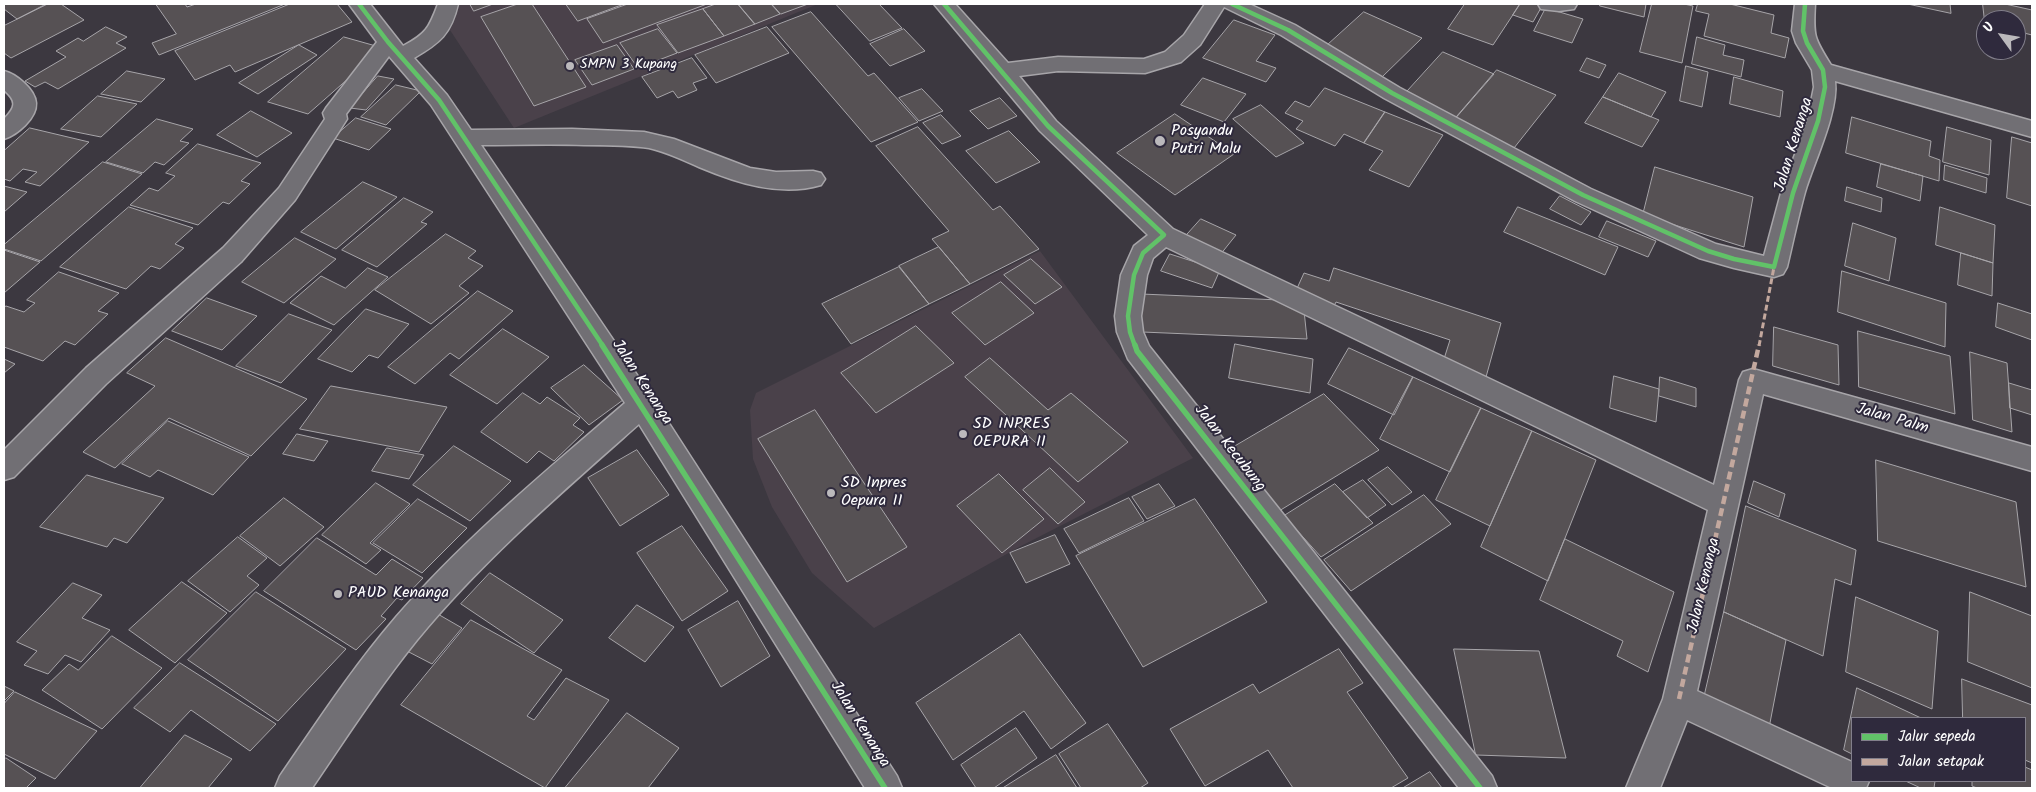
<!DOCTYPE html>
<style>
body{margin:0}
#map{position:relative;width:2036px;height:792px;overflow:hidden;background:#3c3840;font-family:Kalam,sans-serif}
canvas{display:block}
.frame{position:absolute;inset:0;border:5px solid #fff;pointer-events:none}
.legend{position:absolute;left:1851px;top:717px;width:175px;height:65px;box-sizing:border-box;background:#2f2a3d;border:1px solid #827f8b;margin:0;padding:6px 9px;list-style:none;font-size:15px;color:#fff}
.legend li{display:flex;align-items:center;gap:10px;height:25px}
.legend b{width:25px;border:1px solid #827f8b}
.north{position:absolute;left:1976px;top:10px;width:50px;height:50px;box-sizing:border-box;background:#2f2a3d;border:1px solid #827f8b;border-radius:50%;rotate:302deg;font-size:14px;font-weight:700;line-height:20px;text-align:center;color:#fff}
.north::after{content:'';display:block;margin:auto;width:18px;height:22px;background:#bbb9bc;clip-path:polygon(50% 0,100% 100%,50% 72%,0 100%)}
</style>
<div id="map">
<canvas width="2036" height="792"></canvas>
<div class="frame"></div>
<ul class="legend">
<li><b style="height:6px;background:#61c268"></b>Jalur sepeda</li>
<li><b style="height:6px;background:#c3a89e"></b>Jalan setapak</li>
</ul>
<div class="north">U</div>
</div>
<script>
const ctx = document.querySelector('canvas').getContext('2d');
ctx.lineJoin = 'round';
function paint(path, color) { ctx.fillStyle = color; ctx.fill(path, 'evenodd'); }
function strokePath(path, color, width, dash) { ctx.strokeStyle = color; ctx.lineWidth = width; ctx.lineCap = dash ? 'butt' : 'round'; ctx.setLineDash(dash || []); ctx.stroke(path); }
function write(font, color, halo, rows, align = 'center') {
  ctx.font = font + ' Kalam,sans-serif'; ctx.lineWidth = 4; ctx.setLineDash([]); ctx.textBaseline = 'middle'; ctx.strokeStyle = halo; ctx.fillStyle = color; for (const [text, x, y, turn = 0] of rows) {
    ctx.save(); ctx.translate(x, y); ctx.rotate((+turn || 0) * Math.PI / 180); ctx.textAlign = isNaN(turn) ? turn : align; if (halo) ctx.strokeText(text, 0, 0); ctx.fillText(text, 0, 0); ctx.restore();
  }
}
const built = new Path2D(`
 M433,4H818L514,128Z
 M1040,251L1193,458L1021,546L874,628L812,573L772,507L753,459L750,410L756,393Z`);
const building = new Path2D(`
 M4,4H46L17,19L4,9Z
 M48,4H61L84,20L11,58L4,53V26Z
 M156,4H185L187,7L196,4H285L159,55L152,43L176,34Z
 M290,4H337L352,22L235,72L230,65L195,80L175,51Z
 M470,4H493L474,11Z
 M518,4H532L586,87L534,106L481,17Z
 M566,4H624L578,21Z
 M628,4H707L603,43L587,19Z
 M716,4H738L755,24L724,36L703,9Z
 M738,4H771L780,14L755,24Z
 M772,4H808L781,14Z
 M836,4H879L902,28L870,41Z
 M1465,4H1520L1493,45L1448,29Z
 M1520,4H1537L1542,6L1533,22L1513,15Z
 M1600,4H1646L1644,17L1600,6Z
 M1652,4H1684L1693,6L1682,63L1640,52Z
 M1698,4H1730L1774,15L1771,33L1789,38L1785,58L1704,36L1709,14L1696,11Z
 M1908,4H1950L1951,13Z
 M1983,4H2005L2032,10V35L2016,31V20H1986L1985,24Z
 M1546,8L1583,19L1572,43L1534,31Z
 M703,9L724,36L678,53L657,25Z
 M811,12L868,76L874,73L918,122L871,142L772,27Z
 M1364,12L1422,38L1381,78L1322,50Z
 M1234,20L1275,35L1256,61L1276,68L1266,82L1203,58Z
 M106,27L127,37L116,43L126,48L58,89L45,82L35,87L25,81L66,57L56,51L78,38L83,41Z
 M767,27L789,53L716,83L695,55Z
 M658,29L677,53L638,68L620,43Z
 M904,29L925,51L890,66L870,44Z
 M344,37L383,48L308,114L268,102Z
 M1697,37L1725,45L1723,55L1744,60L1741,77L1692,64Z
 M299,45L317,55L258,94L239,83Z
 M617,45L634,69L592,85L575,60Z
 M1443,52L1494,74L1454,120L1403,96Z
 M692,58L707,78L693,83L697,90L678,98L673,91L657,98L642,77Z
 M1587,58L1606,65L1599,78L1580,71Z
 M1686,66L1708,72L1702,107L1680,101Z
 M1497,70L1556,95L1514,148L1454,120Z
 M127,71L165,79L141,102L101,94Z
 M1619,73L1666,92L1651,117L1603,97Z
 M378,76L394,79L366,110L350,108Z
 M1734,77L1783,91L1780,117L1730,104Z
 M1203,78L1246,94L1224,122L1181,105Z
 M396,85L421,91L386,125L361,117Z
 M1325,88L1385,112L1364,143L1344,134L1335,146L1296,129L1303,121L1285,113L1295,101L1309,107Z
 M922,89L943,111L919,121L899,98Z
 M98,96L137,104L101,137L61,129Z
 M1603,97L1659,120L1642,147L1585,123Z
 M1000,98L1017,116L988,129L970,111Z
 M1261,105L1304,143L1276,157L1233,119Z
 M251,111L292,133L257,157L217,135Z
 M1385,112L1443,135L1409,187L1369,170L1383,151L1364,143Z
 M1175,114L1234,154L1175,195L1117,153Z
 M941,115L961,136L942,144L923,123Z
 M1852,117L1931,141L1929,156L1940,160L1939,181L1846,153Z
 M356,118L391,129L369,150L333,138Z
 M157,119L193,129L180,141L189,143L164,165L155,162L143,173L106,162Z
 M918,127L993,210L1000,206L1039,249L970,284L932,239L949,231L876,146Z
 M1947,127L1991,140L1989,175L1943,162Z
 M30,128L89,142L40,186L25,182L37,172L23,169L10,181L4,179V151Z
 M1009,131L1040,162L996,183L966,151Z
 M2012,137L2032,143V206L2007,198Z
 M198,144L261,163L241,181L250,184L229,204L223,202L198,225L130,205L149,188L158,191L175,176L166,173Z
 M103,162L142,174L41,261L4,249V245Z
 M1881,164L1923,176L1920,201L1877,187Z
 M1945,165L1987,178L1986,193L1944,180Z
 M1655,167L1753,197L1744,247L1643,215Z
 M363,182L397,197L336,249L301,232Z
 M4,186L27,192L4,212Z
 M1847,187L1882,198L1881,212L1845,201Z
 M1560,196L1591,212L1581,225L1550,209Z
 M404,198L433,212L421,222L427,224L377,267L342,250Z
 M129,207L193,228L175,244L184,248L160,269L151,266L126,289L60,267Z
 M1518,207L1618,247L1605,275L1504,232Z
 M1940,207L1995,225L1993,263L1936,245Z
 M1201,219L1236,235L1220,255L1184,238Z
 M1607,221L1656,241L1648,257L1599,237Z
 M1853,223L1896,238L1889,281L1845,266Z
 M446,234L476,251L468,258L483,266L459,286L469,293L431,324L375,290Z
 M295,238L336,259L284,303L242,282Z
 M939,247L970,284L929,304L899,266Z
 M4,250L40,262L4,293Z
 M1961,253L1993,263L1992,296L1958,285Z
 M1170,254L1220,270L1212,288L1161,271Z
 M1031,259L1062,287L1035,304L1004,275Z
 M899,267L929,304L851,344L822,304Z
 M368,268L388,277L334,325L290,303L321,276L345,288Z
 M1334,268L1501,323L1486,377L1443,362L1450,340L1336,302L1333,308L1294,295L1304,273L1329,281Z
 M1842,271L1946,303L1945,347L1838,312Z
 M59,272L119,293L98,311L108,314L75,345L65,341L43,361L4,347V307L6,306L24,312L35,303L27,300Z
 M1001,282L1034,313L985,345L952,313Z
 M478,291L513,311L459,359L450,353L415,384L388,367Z
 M1141,294L1303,301L1307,339L1142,332Z
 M207,298L257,316L222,350L172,331Z
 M1998,303L2032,314V340L1996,327Z
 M366,309L409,324L378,358L369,355L352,372L318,359Z
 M289,314L332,330L281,383L236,366Z
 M916,326L954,363L876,413L841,373Z
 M1774,327L1838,345L1839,385L1773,366Z
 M503,329L549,357L497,404L450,375Z
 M1858,331L1950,356L1955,414L1859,387Z
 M166,338L307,399L251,456L169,418L115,468L83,452L155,386L127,373Z
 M1235,344L1313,359L1310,393L1229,378Z
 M1349,348L1413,377L1394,415L1328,384Z
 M1970,352L2007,363L2012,432L1973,420Z
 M990,358L1048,410L1071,393L1128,442L1078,482L965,377Z
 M4,359L15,364L4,373Z
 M584,365L623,400L589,425L551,388Z
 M1614,376L1659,389L1656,422L1610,408Z
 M1413,377L1481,408L1450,472L1380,439Z
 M1660,377L1696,388V407L1659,396Z
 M2009,383L2032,390V415L2010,408Z
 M331,386L447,407L419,452L300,429Z
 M523,393L540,404L547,397L580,418L573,425L584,432L554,461L539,451L527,463L481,432Z
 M1324,394L1379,450L1279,511L1227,451Z
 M1481,408L1532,431L1490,526L1436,500Z
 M815,410L907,547L847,582L758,439Z
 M168,421L249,457L213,495L158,470L150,477L122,464Z
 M1532,431L1596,460L1548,581L1481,547Z
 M297,434L328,441L314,461L283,454Z
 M454,446L511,481L470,521L413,485Z
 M387,448L424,455L409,479L372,471Z
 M637,450L669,495L620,526L588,478Z
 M1876,460L2016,502L2026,587L1878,541Z
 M1388,467L1412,492L1392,505L1368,480Z
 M1050,468L1085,502L1058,524L1023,490Z
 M999,474L1044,519L1002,553L957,506Z
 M87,475L164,498L127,543L114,538L107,547L40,527Z
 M1363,480L1386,505L1367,518L1343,492Z
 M1754,481L1785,494L1779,517L1748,503Z
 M376,483L410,504L370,543L381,550L366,564L322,535Z
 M1159,484L1175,506L1147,519L1132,497Z
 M1335,484L1373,523L1321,557L1284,516Z
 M1424,495L1451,524L1351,591L1324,560Z
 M284,498L324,527L280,566L240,536Z
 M1129,498L1144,521L1079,553L1064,529Z
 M418,499L467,528L422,573L373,543Z
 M1195,499L1267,602L1143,667L1076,556Z
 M1746,506L1856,550L1851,585L1835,579L1823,656L1724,612Z
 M682,526L728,591L682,621L637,553Z
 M1055,535L1070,564L1026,583L1010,553Z
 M238,537L267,558L247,576L259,585L230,612L188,581Z
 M317,538L376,575L392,559L423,578L402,600L397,598L381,616L386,619L356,650L264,591Z
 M1565,539L1674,592L1648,672L1617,656L1623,641L1540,600Z
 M490,573L563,620L534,653L461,604Z
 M182,582L227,613L175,663L129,630Z
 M73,583L102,595L82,618L110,630L81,662L65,655L48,674L24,665L37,651L17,642Z
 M256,592L346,649L278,721L188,660Z
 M1970,592L2032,616V688L1968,662Z
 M1856,597L1938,631L1932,709L1846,672Z
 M738,601L770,656L721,687L688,630Z
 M637,605L674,627L645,662L609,638Z
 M1724,612L1786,640L1769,728L1704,698Z
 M436,613L462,628L432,664L405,650Z
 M471,620L562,670L527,716L534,720L566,678L609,700L545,788L401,705Z
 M1020,634L1086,723L1051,749L1024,711L953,760L916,703Z
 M112,636L162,668L102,729L42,690L69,664L78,670Z
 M1339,649L1363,683L1347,692L1408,778L1391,788H1293L1268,750L1205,786L1170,729L1253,684L1259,693Z
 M1454,649L1539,651L1566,758L1476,755Z
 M180,663L276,724L250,751L191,710L170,732L134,708Z
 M1962,679L2032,705V763L2025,760V718H1963Z
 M4,686L14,691L4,701Z
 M1857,688L1921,718H1852V754L1844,750Z
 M15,692L97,731L55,779L4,754V704Z
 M627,713L679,748L648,788H565Z
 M1108,724L1148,783L1140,788H1081L1059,754Z
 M1016,728L1037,758L994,788H976L961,765Z
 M185,735L232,759L208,788H140Z
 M1056,755L1077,788H1003Z
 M6,758L36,778L26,788H4V760Z
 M2025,767L2032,770V788H1977L1972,786V781H2025Z
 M1430,772L1442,788H1403Z
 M1906,781H1935L1934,788H1921Z`);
const minor = new Path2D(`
 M349,4H370L403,46C426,34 429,28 438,4H458C451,34 440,43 414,58L447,95L471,130L572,129L644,132L674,139L750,168L776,172L813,171L821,173L825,179L821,185C780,197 737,183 699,167C683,160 667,152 649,148C628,145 606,145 584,145C550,144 516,145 481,145L652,397L897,776L902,788H865L639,424C562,492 483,560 417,640C379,687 346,738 312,788H275L280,776C317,722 353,667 396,617C465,538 546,471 625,403L431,105L389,56L346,114L347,119L295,200L241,262L106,384L14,477L4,480V450L86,368L223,248L279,188L325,119L323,113L326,108L377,42Z
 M934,4H955L1008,63L1058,57L1144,59L1165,52L1184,35L1205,4H1249L1295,25L1400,88L1591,189L1716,244L1764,256L1781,193L1807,121L1814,87L1812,70L1796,43L1792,31L1795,4H1815C1813,36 1814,38 1831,65L2032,121V137L1835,81C1839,111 1814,162 1805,192C1798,217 1793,242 1787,267L1783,274L1774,277L1734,268L1699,258L1575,201L1384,98L1281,35L1224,7L1200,45L1181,62L1145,73L1058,71L1019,76L1056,121L1173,229L1714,485L1739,380L1743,372L1753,369L2032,447V471L1763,394L1697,691L1852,762V781H1869L1866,788H1832L1687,720L1660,788H1626L1663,699L1708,510L1166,247L1153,258L1147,275L1141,316L1143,332L1149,346L1492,776L1497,788H1459L1128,359L1117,332L1115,316L1121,275L1134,246L1148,235L1040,131Z
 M1538,4H1577L1574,9L1559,11L1541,9Z
 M4,71C16,74 35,89 36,103C37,118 17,135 4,139V119C16,107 17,101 4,90Z`);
const quietFar1 = new Path2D(`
 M1759,346L1774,267`);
const quiet = new Path2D(`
 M1679,699L1759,345`);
const cyclewayFar1 = new Path2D(`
 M359,4L388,42L439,100L603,346
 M944,4L1048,126L1164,235L1143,253L1134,275L1128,316L1130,332L1135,346
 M1232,4L1288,30L1392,93L1583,195L1708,251L1734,259L1774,267L1793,193L1818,121L1825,87L1823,70L1807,43L1803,31L1805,4`);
const cycleway = new Path2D(`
 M602,345L885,788
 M1135,345L1137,351L1480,788`);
const markers = [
 [570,66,5,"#bbb9bc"],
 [1160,141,6,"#bbb9bc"],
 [963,434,5,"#bbb9bc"],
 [831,493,5,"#bbb9bc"],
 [338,594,5,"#bbb9bc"]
];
const farPoinames = [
 ["SMPN 3 Kupang",580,66]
];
const poiNames = [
 ["Posyandu",1171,132],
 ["Putri Malu",1171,150],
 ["SD INPRES",973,425],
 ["OEPURA II",973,443],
 ["SD Inpres",841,484],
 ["Oepura II",841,502],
 ["PAUD Kenanga",348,594]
];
const streetNames = [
 ["Jalan Kenanga",1795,145,-73],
 ["Jalan Kenanga",641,383,57],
 ["Jalan Palm",1892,420,16],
 ["Jalan Kecubung",1229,449,52],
 ["Jalan Kenanga",1705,586,-77],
 ["Jalan Kenanga",859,725,58]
];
paint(built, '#4a414a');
paint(building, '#565154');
strokePath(building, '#a7a5a9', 1);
strokePath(minor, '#a7a5a9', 3);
paint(minor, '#716f74');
strokePath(quietFar1, '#c3a89e', 3, [6, 3]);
strokePath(quiet, '#c3a89e', 4.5, [8, 4.5]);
strokePath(cyclewayFar1, '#61c268', 4.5);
strokePath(cycleway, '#61c268', 5.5);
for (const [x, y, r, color] of markers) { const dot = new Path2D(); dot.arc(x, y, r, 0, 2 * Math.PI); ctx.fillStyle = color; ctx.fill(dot); strokePath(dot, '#2f2a3d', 2); }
write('14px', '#fff', '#2f2a3d', farPoinames, 'left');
write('16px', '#fff', '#2f2a3d', poiNames, 'left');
write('16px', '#fff', '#2f2a3d', streetNames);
</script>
